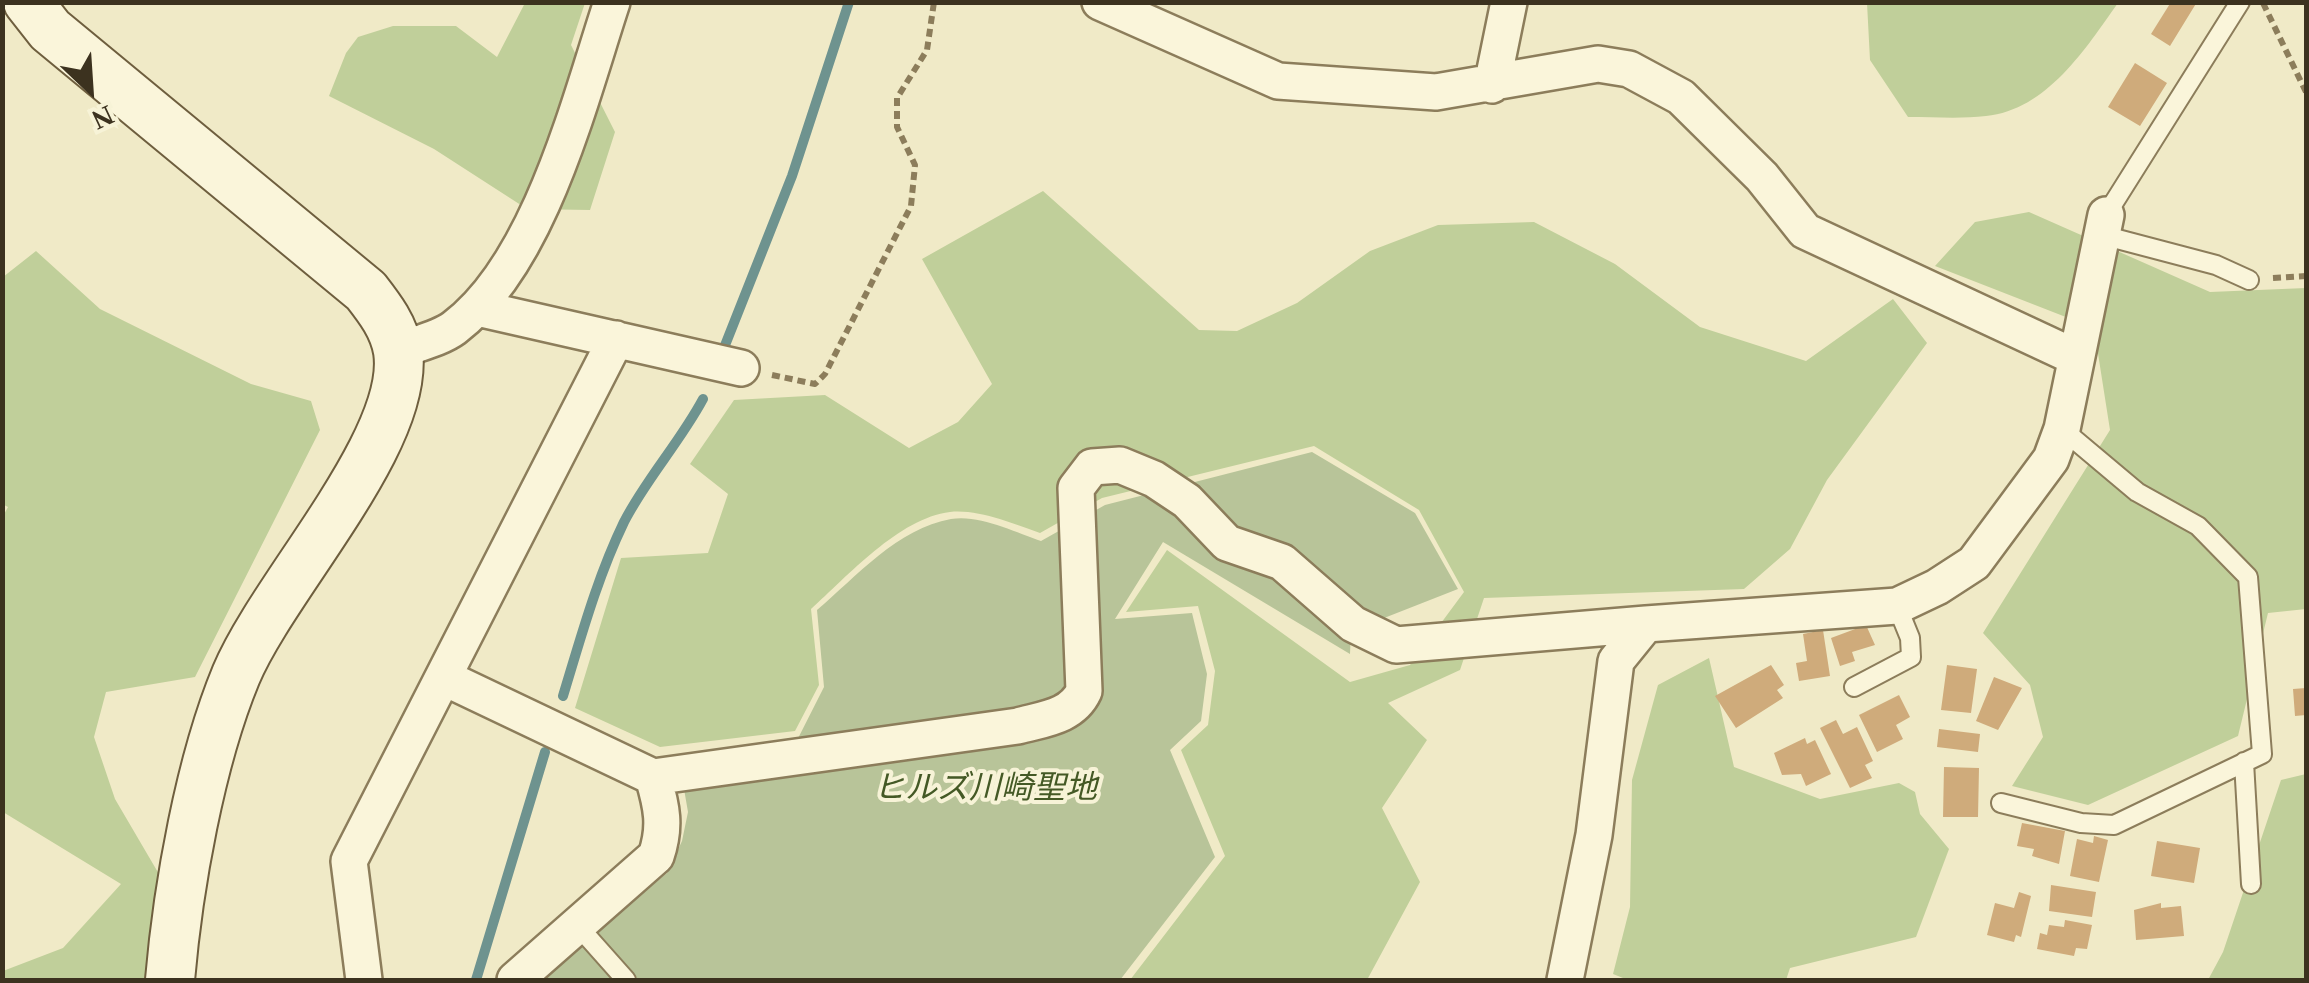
<!DOCTYPE html>
<meta charset="utf-8">
<style>
body{margin:0}
#map{position:relative;width:2309px;height:983px;overflow:hidden;background:#f0eac7;font-family:"Times New Roman",serif}
canvas{display:block}
.frame{position:absolute;inset:0;border:5px solid #3c321f;pointer-events:none}
.north{position:absolute;left:40px;top:40px;width:100px;height:100px;-webkit-text-stroke:8px #f7f3d7;paint-order:stroke;rotate:155deg;font-size:28px;font-weight:700;line-height:40px;text-align:center;color:#3c321f}
.north::after{content:'';display:block;margin:auto;width:35px;height:45px;background:#3c321f;clip-path:polygon(50% 0,100% 100%,50% 72%,0 100%)}
</style>
<div id="map">
<canvas width="2309" height="983"></canvas>
<div class="frame"></div>
<div class="north">N</div>
</div>
<script>
const ctx = document.querySelector('canvas').getContext('2d');
ctx.lineJoin = 'round';
function paint(path, color) { ctx.fillStyle = color; ctx.fill(path, 'evenodd'); }
function strokePath(path, color, width, dash) { ctx.strokeStyle = color; ctx.lineWidth = width; ctx.lineCap = dash ? 'butt' : 'round'; ctx.setLineDash(dash || []); ctx.stroke(path); }
function write(font, color, halo, rows, align = 'center') {
  ctx.font = font + ' "Times New Roman","Noto Sans JP",serif'; ctx.lineWidth = 8; ctx.setLineDash([]); ctx.textBaseline = 'middle'; ctx.strokeStyle = halo; ctx.fillStyle = color; for (const [text, x, y, turn = 0] of rows) {
    ctx.save(); ctx.translate(x, y); ctx.rotate((+turn || 0) * Math.PI / 180); ctx.textAlign = isNaN(turn) ? turn : align; if (halo) ctx.strokeText(text, 0, 0); ctx.fillText(text, 0, 0); ctx.restore();
  }
}
const green = new Path2D(`
 M525,3H585L571,45L615,132L590,210L527,209L434,149L329,96L346,53L358,37L393,26H456L497,57Z
 M1867,3V2L2118,3C2086,48 2047,110 1986,116C1961,119 1934,117 1908,117L1870,60Z
 M1043,191L1199,330L1237,331L1297,303L1370,251L1438,225L1534,222L1615,264L1700,327L1806,361L1893,299L1927,343L1827,480L1790,549L1744,589L1484,598L1460,670L1388,703L1427,740L1382,808L1420,882L1367,980H1130L1225,856L1181,750L1208,725L1215,671L1198,606L1126,612L1167,550L1350,682L1410,665L1464,592L1419,510L1314,446L1102,498L1040,533C1013,524 979,509 950,512C899,518 847,577 811,609L819,685L795,731L660,747L575,708L621,558L708,553L728,494L690,464L734,400L825,395L909,448L958,422L992,384L922,259Z
 M2029,212L2210,292L2306,288V609L2268,613L2238,736L2088,805L2012,786L2043,737L2030,685L1983,633L2110,430L2094,328L1935,266L1975,222Z
 M36,251L100,309L251,384L311,401L320,430L195,677L106,692L94,737L115,799L173,898L187,980H3V971L63,948L121,884L3,812L2,518L8,507L2,504L3,277Z
 M1709,658L1734,767L1820,799L1899,783L1915,792L1920,814L1949,849L1916,937L1790,968L1786,980H1628L1613,974L1630,907L1632,780L1658,685Z
 M2306,774V980H2208L2223,952L2281,780Z`);
const cemetery = new Path2D(`
 M1312,452L1415,513L1458,589L1351,631L1350,654L1163,542L1115,619L1192,613L1207,674L1201,721L1170,750L1215,857L1120,980H537L667,873L682,841L688,812L684,789L782,770L824,687L817,610C856,577 898,528 951,519C979,514 1015,532 1041,541L1105,505Z`);
const stream = new Path2D(`
 M720,358L792,176L849,2
 M563,696C581,637 597,578 624,522C646,479 680,442 703,399
 M476,980L545,752`);
const building = new Path2D(`
 M2171,2H2197L2170,46L2151,34Z
 M2135,63L2167,83L2140,126L2108,107Z
 M1866,625L1875,645L1852,652L1855,661L1840,666L1831,638Z
 M1823,630L1830,676L1799,681L1796,663L1807,661L1803,634Z
 M1771,665L1784,685L1777,690L1783,698L1736,728L1715,696Z
 M1947,665L1977,669L1971,713L1941,710Z
 M1994,677L2022,688L1998,730L1976,721Z
 M2306,688V715L2295,716L2293,689Z
 M1899,695L1910,717L1896,725L1903,739L1877,752L1859,715Z
 M1836,720L1843,734L1857,727L1873,761L1865,765L1872,778L1850,788L1820,728Z
 M1939,729L1980,734L1978,752L1937,747Z
 M1805,738L1807,744L1815,740L1831,774L1806,786L1801,774L1782,775L1774,753Z
 M1944,767L1979,768L1978,817H1943Z
 M2022,823L2065,831L2059,864L2032,856L2034,849L2017,846Z
 M2094,836L2108,840L2099,882L2070,876L2077,839L2093,843Z
 M2157,841L2200,848L2194,883L2151,876Z
 M2051,885L2096,892L2092,917L2049,911Z
 M2019,892L2031,896L2021,937L2016,935L2014,942L1987,935L1995,903L2014,908Z
 M2161,903V908L2181,906L2184,936L2136,940L2134,910Z
 M2065,920L2092,925L2087,949L2076,948L2074,956L2037,949L2040,933L2047,935L2049,925L2064,927Z`);
const path = new Path2D(`
 M2263,3L2306,92
 M2273,278L2306,276
 M772,375L815,384L825,374L911,206L915,165L897,127V98L927,50L934,2`);
const lane = new Path2D(`
 M2106,215L2240,2
 M2102,235L2216,265L2249,280
 M1854,687L1911,657L1910,638L1897,606
 M2244,762L2251,884
 M2001,803L2081,823L2114,825L2262,754L2248,577L2198,526L2137,492L2062,429
 M578,926L626,980`);
const street = new Path2D(`
 M1100,2L1278,81L1436,92L1598,64L1629,69L1681,97L1762,177L1805,231L2075,357
 M1492,85L1509,2
 M477,308L741,368
 M398,351C415,344 439,339 454,328C540,263 579,102 612,2
 M445,678L653,777C662,807 666,827 656,856L515,980
 M653,777L1018,726C1043,719 1072,717 1084,691L1076,488L1092,467L1120,465L1154,479L1187,501L1227,543L1282,562L1353,624L1396,645L1646,624
 M364,980L349,861L616,339
 M1565,980L1594,835L1616,661L1646,624L1897,606L1937,587L1974,563L2051,459L2062,429L2106,215`);
const secondary = new Path2D(`
 M28,2L50,30L366,291C380,309 394,327 398,351C411,441 273,586 236,675C200,762 178,887 170,980`);
const parkNames = [
 ["ヒルズ川崎聖地",985,790]
];
paint(green, '#c0cf9a');
paint(cemetery, '#b8c499');
strokePath(stream, '#6e938f', 10);
paint(building, '#cfab7b');
strokePath(lane, '#8c7d5b', 22);
strokePath(street, '#8c7d5b', 40);
strokePath(secondary, '#6e5e3e', 52);
strokePath(path, '#8c7d5b', 6, [8, 5]);
strokePath(lane, '#faf5da', 18);
strokePath(street, '#faf5da', 35);
strokePath(secondary, '#faf5da', 48);
write('italic 32px', '#445925', '#f7f3d7', parkNames);
</script>
